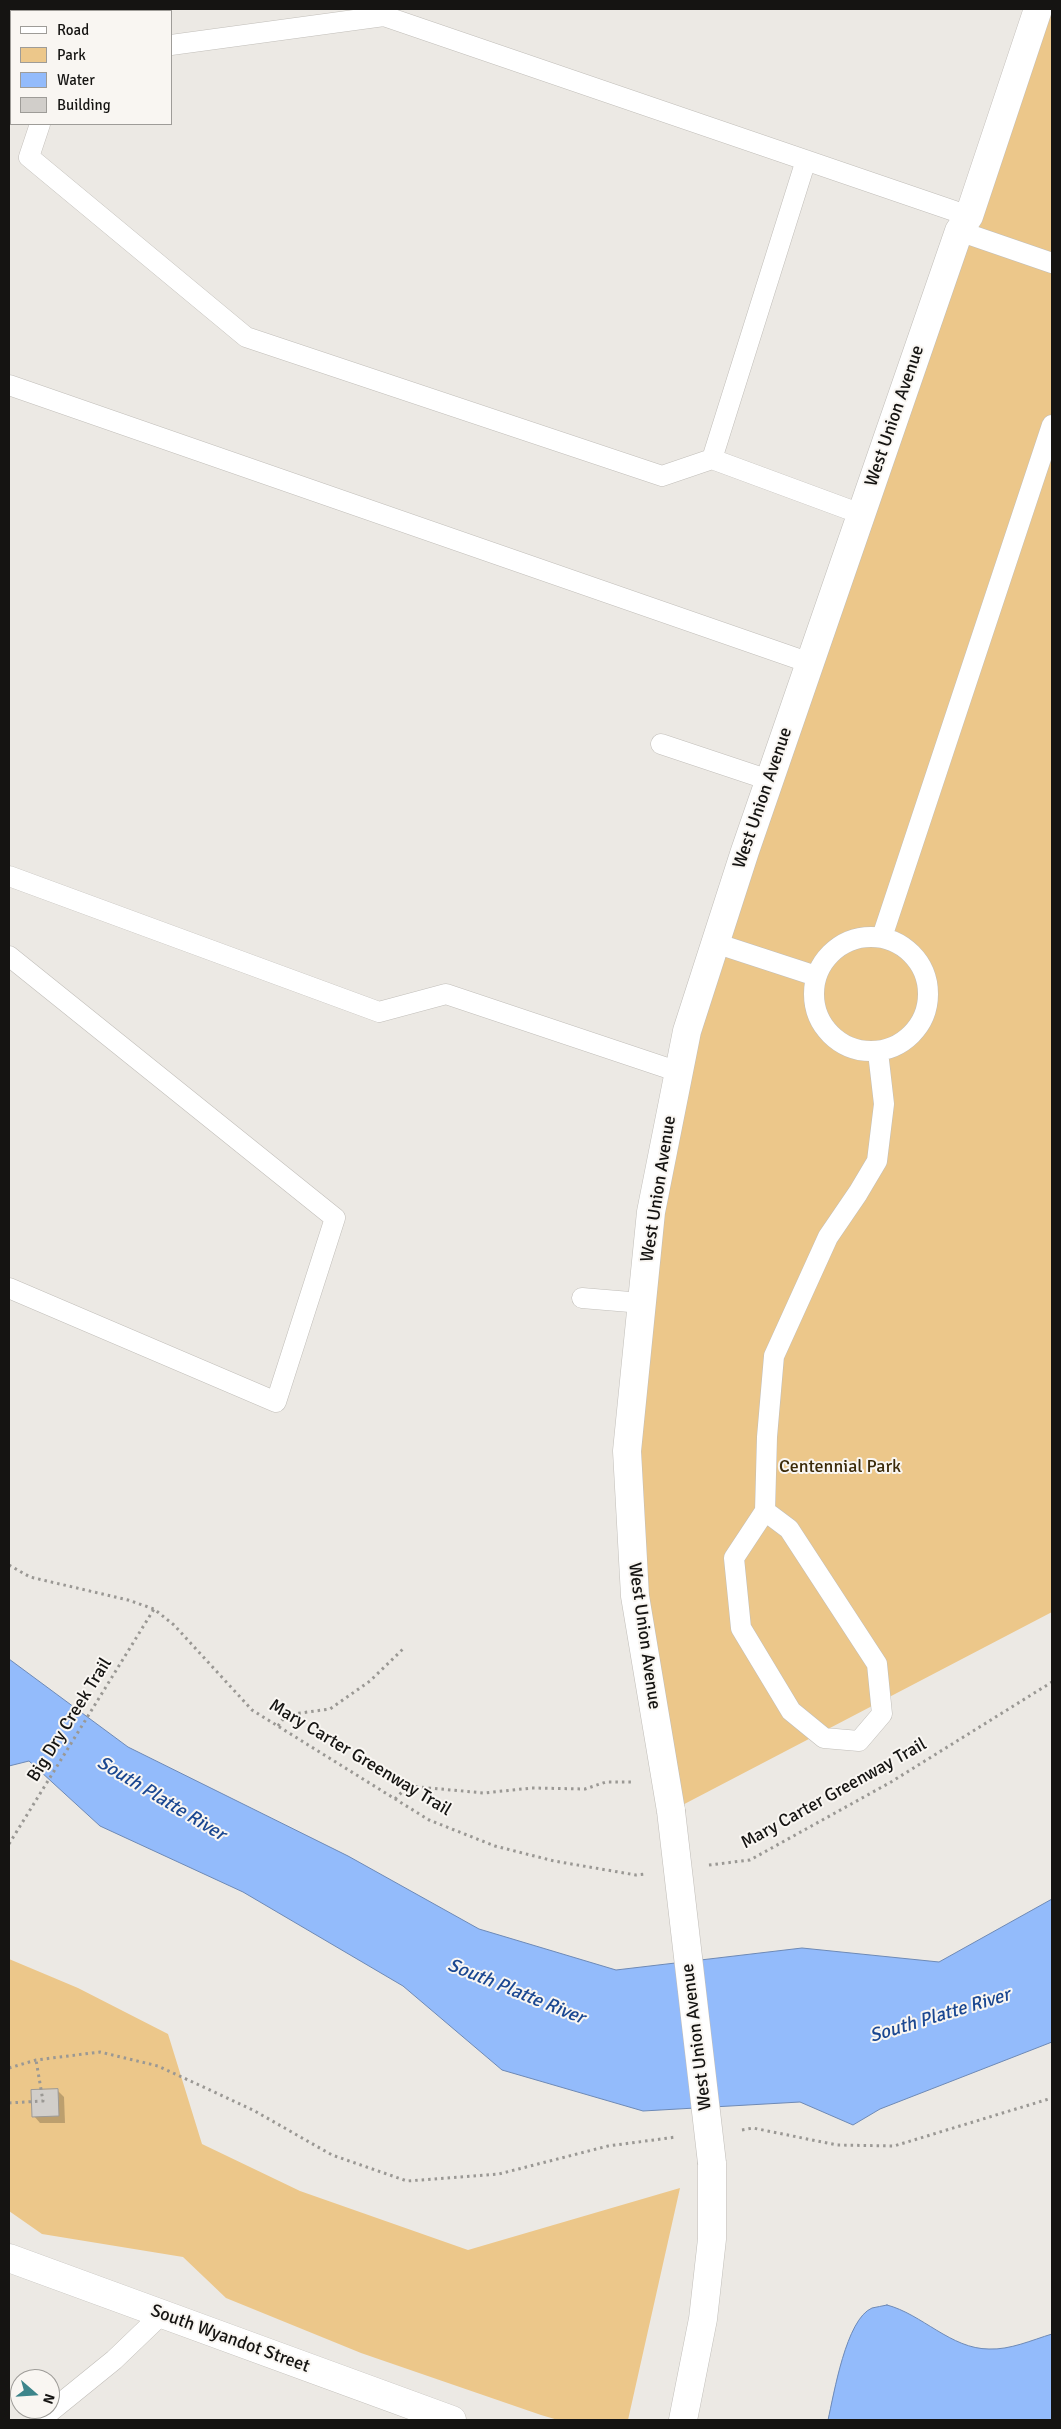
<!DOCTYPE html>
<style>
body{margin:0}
#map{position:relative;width:1061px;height:2429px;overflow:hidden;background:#ece9e4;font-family:Signika,sans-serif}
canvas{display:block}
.frame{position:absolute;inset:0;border:10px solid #151412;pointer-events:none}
.legend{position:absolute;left:10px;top:10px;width:162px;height:115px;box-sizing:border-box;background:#f9f6f2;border:1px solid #9e9c98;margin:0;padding:6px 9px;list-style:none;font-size:15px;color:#151412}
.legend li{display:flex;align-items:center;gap:10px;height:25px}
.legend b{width:25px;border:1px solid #9e9c98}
.north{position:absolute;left:10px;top:2369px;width:50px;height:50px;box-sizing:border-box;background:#f9f6f2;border:1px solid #9e9c98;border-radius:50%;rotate:109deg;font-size:14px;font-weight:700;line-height:20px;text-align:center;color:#151412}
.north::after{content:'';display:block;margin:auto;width:18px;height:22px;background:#3d858b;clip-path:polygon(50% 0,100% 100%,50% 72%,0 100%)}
</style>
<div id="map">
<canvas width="1061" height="2429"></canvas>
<div class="frame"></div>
<ul class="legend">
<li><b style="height:6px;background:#fff"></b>Road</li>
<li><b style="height:14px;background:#ecc78a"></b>Park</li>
<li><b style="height:14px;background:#93bbfb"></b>Water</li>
<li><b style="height:14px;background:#d1ceca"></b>Building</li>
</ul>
<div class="north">N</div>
</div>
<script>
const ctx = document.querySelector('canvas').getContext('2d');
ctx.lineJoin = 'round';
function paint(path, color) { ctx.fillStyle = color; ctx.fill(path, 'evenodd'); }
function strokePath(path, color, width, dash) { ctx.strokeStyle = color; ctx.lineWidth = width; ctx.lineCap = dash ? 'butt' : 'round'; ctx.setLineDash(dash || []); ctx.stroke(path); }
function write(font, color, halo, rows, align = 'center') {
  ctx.font = font + ' Signika,sans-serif'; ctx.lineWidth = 4; ctx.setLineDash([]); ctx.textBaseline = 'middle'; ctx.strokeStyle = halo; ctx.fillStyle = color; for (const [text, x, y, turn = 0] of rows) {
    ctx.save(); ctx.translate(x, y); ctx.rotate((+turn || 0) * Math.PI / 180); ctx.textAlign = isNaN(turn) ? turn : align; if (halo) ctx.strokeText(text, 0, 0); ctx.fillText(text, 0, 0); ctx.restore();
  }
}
const green = new Path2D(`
 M1038,9H1052V1612L671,1811L627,1451L679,1072Z
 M9,1959L78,1988L168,2034L202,2144L300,2191L468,2250L680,2188L628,2420H558L541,2415L361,2353L226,2298L183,2257L42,2234L9,2211Z`);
const water = new Path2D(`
 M9,1659L128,1747L348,1856L479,1929L616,1970L802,1948L939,1962L1052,1899V2042L880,2109L853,2125L800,2102L643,2111L502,2070L403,1986L243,1892L100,1826L29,1761L9,1766Z
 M887,2305C922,2314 951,2349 989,2349C1010,2350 1032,2340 1052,2334V2420H828C834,2394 846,2319 872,2308C877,2307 882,2306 887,2305Z`);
const shadow = new Path2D(`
 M57,2090L64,2097L65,2123H40L34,2116Z`);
const building = new Path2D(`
 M58,2089L59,2116L32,2117L31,2090Z`);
const path = new Path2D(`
 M9,1565L30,1577L128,1600L154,1609L174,1625L252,1710L429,1820L495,1846L554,1861L636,1875L646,1874
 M278,1726L286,1715L330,1709L370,1681L404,1648
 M395,1799L408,1786L484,1793L532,1788L585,1789L606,1782H633
 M9,1844L154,1609
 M709,1865L750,1860L891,1782L1052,1682
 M9,2068L36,2060L100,2052L158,2066L253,2110L332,2155L407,2181L499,2174L608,2146L676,2137
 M9,2103L43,2101L36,2060
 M742,2130L753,2128L837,2145L894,2146L1052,2098`);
const lane = new Path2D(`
 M171,45L384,16L969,216
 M40,124L29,157L246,337L662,476L712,459L861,514
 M959,231L1052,263
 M9,385L810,663
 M712,459L806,160
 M661,744L769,780
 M9,876L379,1012L446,994L679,1072
 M814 994a57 57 0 1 1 114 0a57 57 0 1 1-114 0Z
 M882,937L1052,425
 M715,943L816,976
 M9,956L335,1218L276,1402L9,1288
 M582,1298L642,1303
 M765,1511L789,1529L877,1664L882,1714L859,1741L824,1738L791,1711L741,1628L734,1558L765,1511L767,1437L774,1356L828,1237L858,1193L877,1161L884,1104L878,1052
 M40,2420L114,2360L162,2314`);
const street = new Path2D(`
 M9,2258L452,2420`);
const secondary = new Path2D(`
 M671,1811L635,1596L627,1451L651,1212L687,1031L745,851L959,231L969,216L1038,9
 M683,2420L703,2319L712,2239V2163`);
const secondaryBridge = new Path2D(`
 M671,1811L712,2163`);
const streetNames = [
 ["West Union Avenue",895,416,-71],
 ["West Union Avenue",763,798,-71],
 ["West Union Avenue",659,1189,-81],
 ["West Union Avenue",644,1636,82],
 ["Big Dry Creek Trail",70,1720,-58],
 ["Mary Carter Greenway Trail",360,1758,31],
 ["Mary Carter Greenway Trail",834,1794,-29],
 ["West Union Avenue",697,2037,-97],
 ["South Wyandot Street",230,2339,20]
];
const parkNames = [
 ["Centennial Park",840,1467]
];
const waterNames = [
 ["South Platte River",161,1799,31],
 ["South Platte River",516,1992,22],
 ["South Platte River",940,2016,-17]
];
paint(green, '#ecc78a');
paint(water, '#93bbfb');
strokePath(water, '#6d89b5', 1);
paint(shadow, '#0003');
paint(building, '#d1ceca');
strokePath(building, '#9d9a96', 1);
strokePath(lane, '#c1beb9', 21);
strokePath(street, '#c1beb9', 29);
strokePath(secondary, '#c1beb9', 29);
strokePath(path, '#9a9894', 3, [2.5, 4]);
strokePath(lane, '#fff', 20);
strokePath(street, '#fff', 28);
strokePath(secondary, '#fff', 28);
strokePath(secondaryBridge, '#c1beb9', 29, []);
strokePath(secondaryBridge, '#fff', 28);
write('18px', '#151412', '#f9f6f2', streetNames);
write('18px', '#3b2a09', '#f9f6f2', parkNames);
write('italic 19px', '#1a4791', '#f9f6f2', waterNames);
</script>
